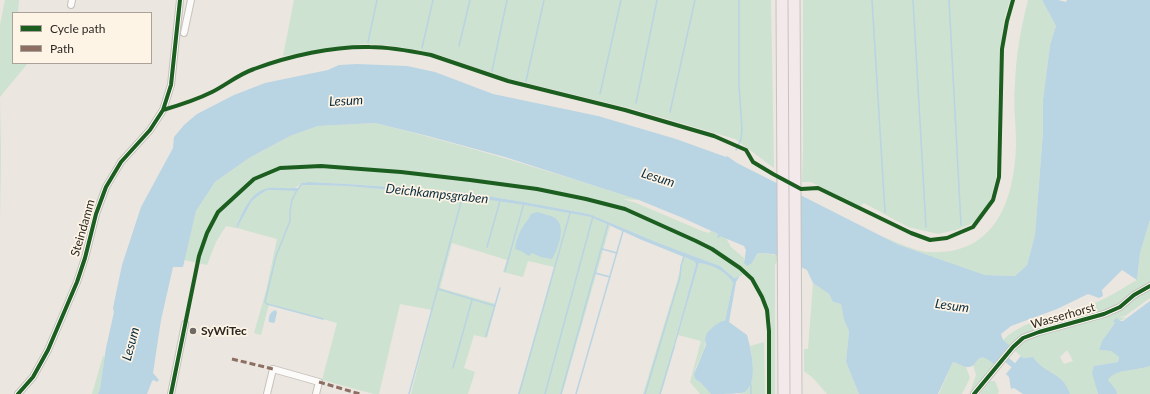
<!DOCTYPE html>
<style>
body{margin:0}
#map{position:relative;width:1150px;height:394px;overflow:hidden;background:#ebe6df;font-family:Lato,sans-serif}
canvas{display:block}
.legend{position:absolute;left:12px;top:12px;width:140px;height:52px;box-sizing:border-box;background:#fef4e6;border:1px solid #aaa298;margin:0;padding:5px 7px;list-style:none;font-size:12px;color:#2b2823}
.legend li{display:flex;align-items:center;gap:8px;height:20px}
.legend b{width:20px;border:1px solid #aaa298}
</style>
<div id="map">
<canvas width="1150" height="394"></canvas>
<ul class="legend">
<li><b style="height:5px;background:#1b5e20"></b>Cycle path</li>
<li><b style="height:5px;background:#8d6e63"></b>Path</li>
</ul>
</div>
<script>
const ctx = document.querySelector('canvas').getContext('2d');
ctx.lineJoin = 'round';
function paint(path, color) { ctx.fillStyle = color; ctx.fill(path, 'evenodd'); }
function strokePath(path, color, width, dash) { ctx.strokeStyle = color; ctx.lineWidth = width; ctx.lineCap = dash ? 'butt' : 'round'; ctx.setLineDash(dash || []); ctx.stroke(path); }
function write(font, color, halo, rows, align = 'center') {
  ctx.font = font + ' Lato,sans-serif'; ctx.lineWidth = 3.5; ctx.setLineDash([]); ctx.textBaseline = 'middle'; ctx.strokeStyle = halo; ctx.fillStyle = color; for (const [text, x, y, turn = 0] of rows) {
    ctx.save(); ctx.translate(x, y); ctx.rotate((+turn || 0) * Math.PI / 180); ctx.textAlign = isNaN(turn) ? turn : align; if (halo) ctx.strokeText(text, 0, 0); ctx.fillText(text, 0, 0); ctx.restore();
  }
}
const green = new Path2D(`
 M5,0H19L18,13H13V63H28L0,97V25Z
 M294,0H771L774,168L735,139L633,109L506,78L442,56L418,50L386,45L363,44L336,47L283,56Z
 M803,0H1010L1004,20L1000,50L996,178L991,198L983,213L971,224L956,230L938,234L908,227L864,203L859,207L811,182H802L803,151Z
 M1028,0H1042L1056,26L1050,45L1043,100V132L1035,235L1027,265L1015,276L985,275L899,245L881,236C894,241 908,248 921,251C931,253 942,252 951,251C1002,242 1015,189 1016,144C1016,124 1013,104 1015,84C1016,55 1021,27 1028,0Z
 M0,100L1,154L0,221Z
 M375,123C465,145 552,172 639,200L623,199L636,203L702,231L709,233L711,231L718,234L717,237L720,235L726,238L731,247L744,258V263H752L757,254L759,253L777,255V262L775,264V394H770L771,322C767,304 760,286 747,272L739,277L738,276L736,278H734L720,266L661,244L589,214L524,202L462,192L347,184L309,182L301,183C295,190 291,189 281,188C253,187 245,205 236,228L226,226L216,242L207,265L184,260L196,211L215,182L249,158L290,136L318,126Z
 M302,185H309L346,186L464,196L524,205L592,217L610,226L562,394H518L554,267L528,261L523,277L503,272L507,260L452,243L440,288L496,304L487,338L474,335L464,368L475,372L468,394H411L432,310L400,304L379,394H374L322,380L337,323L269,304L261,335L254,333L266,291L277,239L237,228L252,201L258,196L267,190L298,191Z
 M1150,220V298L1125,316L1119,317L1126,318L1115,323L1102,341L1099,350L1111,351L1119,356L1118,362L1094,366L1097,392L1098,394H1070C1068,390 1066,384 1062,380C1053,372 1040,368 1033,357L1023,358L1003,340C1029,315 1067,316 1099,301C1112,296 1124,287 1137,280L1140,253ZM1067,350L1073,361L1064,364L1060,357Z
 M683,257L695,261L696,264L673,348L674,349L661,394H643L677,282Z
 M699,263C713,265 726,270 733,283L725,321H722L705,339C707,353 692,365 695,379L701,383L711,394H700L690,382L701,341L678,335Z
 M813,283L829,294L833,302L841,304L844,320L849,331L846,362L859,394H827L813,378L804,371V349H808Z
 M764,342L765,394H739L745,392C755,378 754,363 750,346Z
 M103,356L105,357L100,389L98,394H92Z
 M984,357L988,358L995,365L971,393L970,392L976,375L973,365L978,359Z
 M953,362L966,367L970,378L962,394H939Z
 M1150,366V394H1117L1116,390L1107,380C1117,367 1137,371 1150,366Z
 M990,381H995L999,391L998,394H980Z`);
const water = new Path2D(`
 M1042,0H1058L1066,2L1067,0H1150V220L1140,253L1137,280L1122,270L1102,290L1103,296L1099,298L1088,294L1057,309L1011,326L1001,334L1003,340L1010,346L995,365C974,346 980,369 966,367C962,366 957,363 953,362L938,394H859L846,362L849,331L844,320L841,304L833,302L829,294L813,283L807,270L774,254L759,253L757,254L752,263L747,266L744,263L746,250L744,246L720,236L719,238L717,237L718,234L683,218L639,200L505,157L428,136L375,123L318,126L290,136L249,158L215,182L196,211L183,267H173L161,320L153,373L159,380L157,382L154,380L152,381L147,394H98L100,389L106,348L114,312L113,308L122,265L141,207L173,148L174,137L184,125L197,114L234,95L265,83L328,70L339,65L357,64L407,66L435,72L493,94L598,116L676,139L726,157L727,156L737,163L899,245L985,275L1015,276L1027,265L1035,235L1043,132V100L1050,45L1056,26Z
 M309,182L347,184L462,192L524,202L589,214L661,244L720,266L734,278H736L738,276L739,277L736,282L729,322L747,335C751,350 759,380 745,392C740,394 718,394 711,394L701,383L695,379L694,374L706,345L705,339L707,333L714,326L722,321H725L733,283C726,271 713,265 699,263L674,349L673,348L696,264L694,261L642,240L591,217L524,205L462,196L346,186L309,185H302L298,191L267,190L258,196L252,201L237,228H236C242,213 250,191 269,188C277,187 286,189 294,188H298L301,183Z
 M537,212C543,214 550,215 555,218C567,226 558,249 552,259L541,257L532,253L529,256L521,251L515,249C516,241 519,232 524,225C527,221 529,219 531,214Z
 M1150,301V366C1138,371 1115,368 1108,380L1116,390L1117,394H1098L1092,373L1094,366L1118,362L1119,357L1111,351L1099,350L1102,341L1115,323L1113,321L1117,318L1120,321H1123Z
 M275,310L277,312L275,321L274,323L269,322C268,317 270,312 275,310Z
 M1021,356L1023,358L1033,357C1040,368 1053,372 1062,380C1066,384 1068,389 1070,394H1023L1014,388L1011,389L1009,377L1006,374Z`);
const stream = new Path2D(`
 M872,0L885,212
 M913,0L926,227
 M949,0L961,225
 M368,42L377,0
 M459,46L470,0
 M422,48L433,0
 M492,71L507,0
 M526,81L544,0
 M600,94L621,0
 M636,103L657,0
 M670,112L695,0
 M736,150L741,139L742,129L739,86V0
 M297,190L292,200L290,211V221L276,256L265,302L267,304L323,319
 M487,247L500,201
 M602,249L617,253
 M505,271L524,203
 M595,273L610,277
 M438,289L495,306
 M486,336L500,288
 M453,368L472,300
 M750,382L751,386V394
 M409,394L463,195
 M519,394L570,213
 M545,394L593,216
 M561,394L608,224
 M576,394L623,231
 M645,394L680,277L681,266L684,256
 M660,394L674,347`);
const canal = new Path2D(`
 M1001,355L1019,370`);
const street = new Path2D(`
 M71,5L72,0
 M184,33L191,0
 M18,394L33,377L48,350L77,282L85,258L96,214L106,187L121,162L150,130L163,110L171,85L180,0
 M171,394L185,324
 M267,394L273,369L319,382L316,394
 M974,394L1013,347L1023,338L1039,332L1104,314L1120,307L1134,295L1150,286`);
const highway = new Path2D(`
 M782,0L784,394
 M794,0L796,394`);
const quiet = new Path2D(`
 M232,359L273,369
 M319,382L360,394`);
const cycleway = new Path2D(`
 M163,110C180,105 196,100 212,92C226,85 239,74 254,69C289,56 333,46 370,47C391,47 411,51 431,55L508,81L625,110L714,136L746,150L753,162L773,174L801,189L818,188L911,233L930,240L947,238L973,227L993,200L999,177L1002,49L1007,21L1013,0
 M18,394L33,377L48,350L77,282L85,258L96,214L106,187L121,162L150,130L163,110L171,85L180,0
 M171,394L199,256L207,233L218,212L254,179L280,168L321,166L401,172L470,180L537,189L586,199L625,209L696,241L712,249L740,268L752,279L762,297L767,310L769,331V394
 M974,394L1013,347L1023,338L1039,332L1104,314L1120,307L1134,295L1150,286`);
const markers = [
 [193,331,4,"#6e6a65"]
];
const streetNames = [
 ["Steindamm",83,228,-74],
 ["Wasserhorst",1063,316,-16]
];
const poiNames = [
 ["SyWiTec",201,331]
];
const waterNames = [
 ["Lesum",346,101,-3],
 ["Lesum",658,178,18],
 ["Deichkampsgraben",437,194,6],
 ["Lesum",952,306,8],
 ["Lesum",131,344,-75]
];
paint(green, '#cde2d0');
paint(water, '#b9d4e3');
strokePath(stream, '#b9d4e3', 1.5);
strokePath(canal, '#b9d4e3', 5.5);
strokePath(street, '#c6c2bc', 8);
strokePath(highway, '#c5c3c0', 13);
strokePath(street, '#fcfbfa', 6);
strokePath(highway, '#f4e9ea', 11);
strokePath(quiet, '#8d6e63', 3, [6, 3]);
strokePath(cycleway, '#1b5e20', 4);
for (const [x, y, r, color] of markers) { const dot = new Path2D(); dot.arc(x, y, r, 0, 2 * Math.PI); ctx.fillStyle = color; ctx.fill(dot); strokePath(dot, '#fef4e6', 1.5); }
write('12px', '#2b2823', '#fef4e6', streetNames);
write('bold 12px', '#2b2823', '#fef4e6', poiNames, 'left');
write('italic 13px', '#0a2d3f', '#fef4e6', waterNames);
</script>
